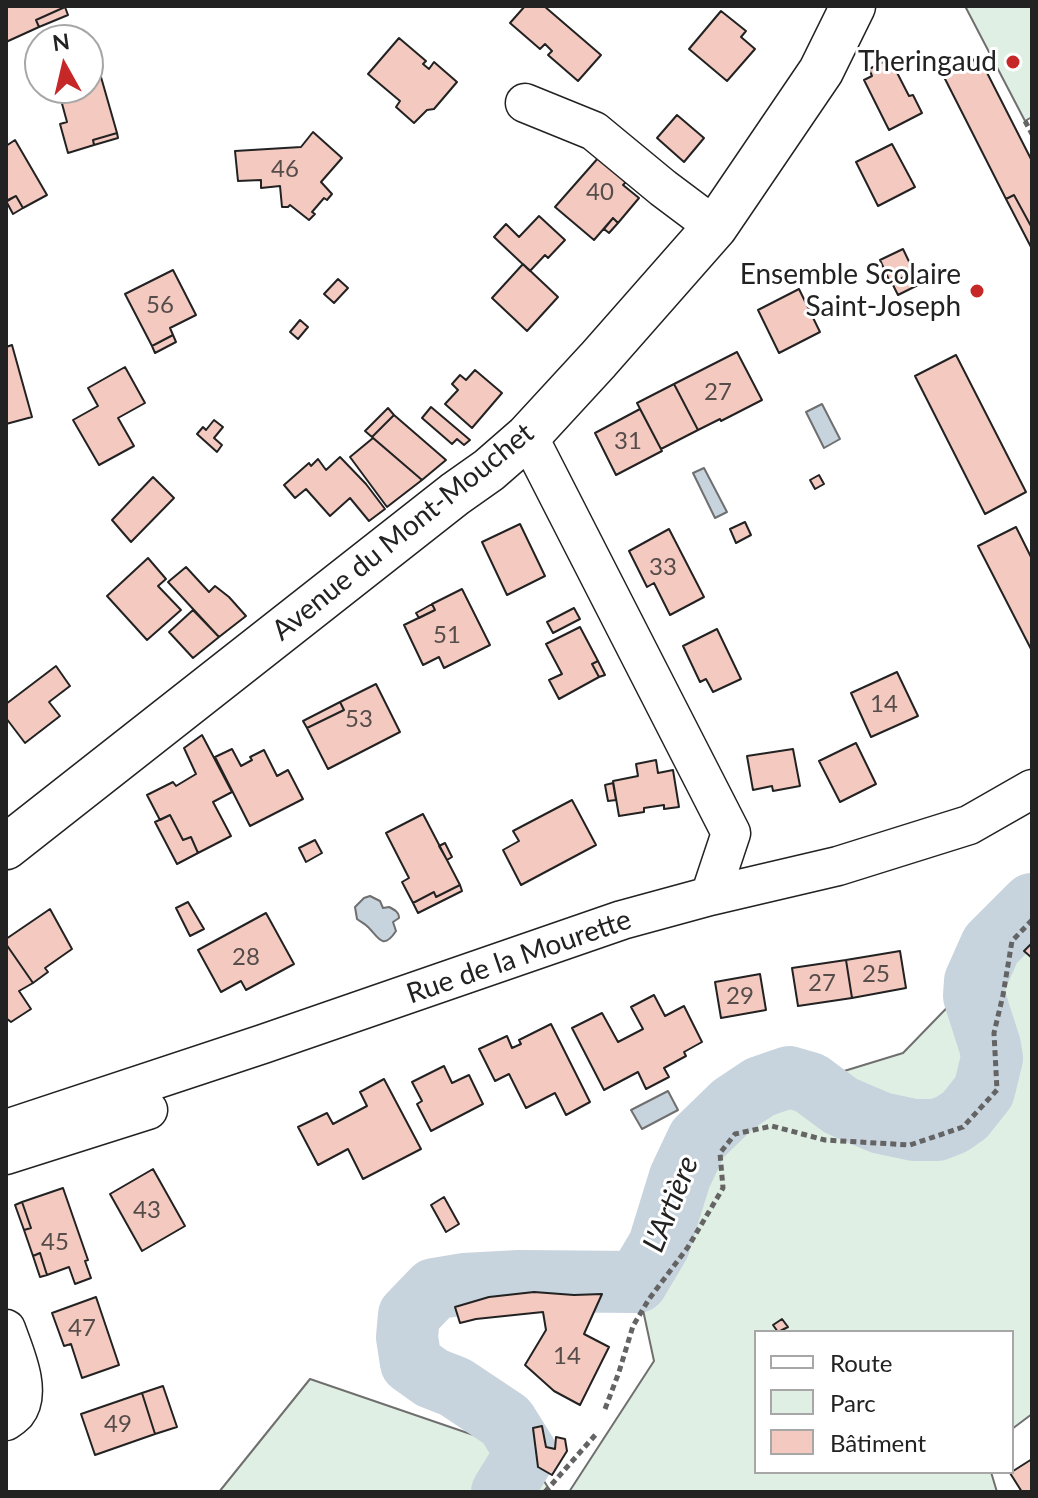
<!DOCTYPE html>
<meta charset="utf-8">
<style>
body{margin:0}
#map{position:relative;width:1038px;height:1498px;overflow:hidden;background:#fff;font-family:Lato,sans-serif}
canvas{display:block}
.frame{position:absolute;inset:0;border:8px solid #222;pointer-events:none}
.legend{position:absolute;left:754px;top:1330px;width:260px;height:144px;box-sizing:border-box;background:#fff;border:2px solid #a7a7a7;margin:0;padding:10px 14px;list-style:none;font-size:24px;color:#222}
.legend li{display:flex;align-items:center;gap:16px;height:40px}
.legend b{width:40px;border:2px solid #a7a7a7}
.north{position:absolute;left:24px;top:24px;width:80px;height:80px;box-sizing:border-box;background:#fff;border:2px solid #a7a7a7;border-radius:50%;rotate:352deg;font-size:22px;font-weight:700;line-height:32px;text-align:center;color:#222}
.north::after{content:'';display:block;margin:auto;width:28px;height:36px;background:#c62828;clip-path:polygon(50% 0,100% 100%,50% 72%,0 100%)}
</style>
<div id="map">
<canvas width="1038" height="1498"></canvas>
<div class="frame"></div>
<ul class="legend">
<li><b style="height:10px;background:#fff"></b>Route</li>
<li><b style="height:22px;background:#e0efe3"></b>Parc</li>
<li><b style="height:22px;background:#f3c9c0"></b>Bâtiment</li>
</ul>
<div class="north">N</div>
</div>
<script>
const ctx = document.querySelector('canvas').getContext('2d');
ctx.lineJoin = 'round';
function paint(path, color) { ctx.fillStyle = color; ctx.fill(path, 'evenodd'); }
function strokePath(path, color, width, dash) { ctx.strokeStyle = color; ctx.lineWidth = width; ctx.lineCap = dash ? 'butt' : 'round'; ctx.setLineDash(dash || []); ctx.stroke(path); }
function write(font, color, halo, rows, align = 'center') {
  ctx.font = font + ' Lato,sans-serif'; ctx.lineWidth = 6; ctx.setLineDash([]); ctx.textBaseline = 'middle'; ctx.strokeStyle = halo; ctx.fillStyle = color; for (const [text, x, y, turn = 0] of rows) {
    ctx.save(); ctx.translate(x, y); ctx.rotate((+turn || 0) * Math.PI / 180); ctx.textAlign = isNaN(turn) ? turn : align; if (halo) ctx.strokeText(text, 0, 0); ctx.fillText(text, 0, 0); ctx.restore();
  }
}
const green = new Path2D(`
 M965,6H1032V117L1025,121Z
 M1032,920V1414L1012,1429V1332H756V1472H991L997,1492H569L654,1361L637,1282L733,1105L903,1053Z
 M310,1379L526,1453L551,1492H219Z`);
const water = new Path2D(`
 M822,404L840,439L824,448L806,412Z
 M704,468L727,512L715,518L693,473Z
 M370,896L380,901L383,908L389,907C395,910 399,912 399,918L393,922L396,931C383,951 378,937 369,928C366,924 361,922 357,919L355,907L364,898Z
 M668,1091L678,1110L642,1129L631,1110Z`);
const river = new Path2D(`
 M502,1492L526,1453L506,1421L455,1387L432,1378L411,1363L407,1337L409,1315L434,1289L464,1284L519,1281L637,1282L659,1245L680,1177L698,1139L733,1105L760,1087L789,1077L810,1083L841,1106L881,1123L914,1130H937L952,1124L965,1115L984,1091L992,1058L990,1046L974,996L975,981L991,945L1032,904`);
const building = new Path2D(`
 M6,6H64L65,7L36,20L39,27L6,42Z
 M525,6H544L601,55L578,81L548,55L552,51L545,44L540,49L510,23Z
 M65,7L68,15L39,27L36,20Z
 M721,11L746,31L741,37L755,49L727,81L689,49Z
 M399,38L426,61L423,64L429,69L434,62L457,82L434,109L427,110L414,123L396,107L400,101L368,74Z
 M972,58L975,62L980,59L1032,161V228L1014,195L1006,199L942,73Z
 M890,59L909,96L913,95L922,113L889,130L864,80L872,76L869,69Z
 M101,77L117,133L93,140L94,145L68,153L60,124L67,122L58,89L88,88V80Z
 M677,115L704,138L684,162L657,138Z
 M313,132L342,158L321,182L332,194L327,200L324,198L312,212L315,214L309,220L290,205L288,207H282L280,186L261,188V180L238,181L235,151L301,147Z
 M117,133L118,138L94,145L93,140Z
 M15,140L47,195L23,208L16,196L6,202V146Z
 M892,144L915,187L878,206L856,162Z
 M599,157L627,181L623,185L639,198L618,223L613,218L594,240L555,207Z
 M1014,195L1032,228V249L1006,199Z
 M16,196L23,208L13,214L6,201Z
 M539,216L565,240L548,258L545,255L530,271L494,237L506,224L519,237Z
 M613,218L618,223L609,233L604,229Z
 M903,249L914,272L891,284L880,260Z
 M523,264L558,297L527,331L492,298Z
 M173,270L196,315L170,328L173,335L152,346L125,294Z
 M912,273L918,285L898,295L892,283Z
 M338,279L348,288L334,303L324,294Z
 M799,289L820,332L779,353L758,310Z
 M300,320L308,327L298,339L290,332Z
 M173,335L176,342L155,353L152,346Z
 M12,345L32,417L6,424V347Z
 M737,352L762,400L721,421L720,419L698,430L674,384Z
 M956,355L1026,492L985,514L915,376Z
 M125,367L145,403L118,418L134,446L99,465L73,420L98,406L88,388Z
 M475,370L502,393L472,428L445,404L458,390L452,384L460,375L466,380Z
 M674,384L698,430L661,449L637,403Z
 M431,407L470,440L464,445L457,439L452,444L422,418Z
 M388,408L394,415L372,437L365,431Z
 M640,409L662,451L616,475L595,433Z
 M394,415L446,460L422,480L372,437Z
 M214,420L223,427L214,438L222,445L217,452L197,434L203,427L206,430Z
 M373,438L422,480L387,507L350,457Z
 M340,457L366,484L385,509L369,521L350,498L330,516L306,489L295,498L284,485L309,463L311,466L318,459L326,470Z
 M819,475L824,484L815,489L810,480Z
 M153,477L174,498L131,542L112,520Z
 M745,522L751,535L736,543L730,529Z
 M520,524L545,576L507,595L482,542Z
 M1016,527L1032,559V651L978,546Z
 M669,529L704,597L670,615L654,583L647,587L629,551Z
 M148,558L166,579L158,586L181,610L147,640L107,596Z
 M186,567L209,592L215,586L229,597L246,616L219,637L168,582Z
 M462,589L490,645L444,668L439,657L423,665L404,625L435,610L432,604Z
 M432,604L435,610L419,618L416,613Z
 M574,608L580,619L553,633L547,622Z
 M193,610L219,637L193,658L169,632Z
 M580,627L598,661L592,664L599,677L559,699L549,680L562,674L546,644Z
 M717,629L741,679L713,692L706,679L700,682L683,646Z
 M598,661L605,675L599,677L592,664Z
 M56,666L70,686L49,702L60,716L25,743L6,718V704Z
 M897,672L918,716L871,737L851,693Z
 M376,684L400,732L328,769L307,728L344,710L340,702Z
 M340,702L344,710L307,728L303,721Z
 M202,735L232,792L213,802L231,836L198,853L191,837L183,840L170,815L160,820L147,795L173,782L176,786L196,774L184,748Z
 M856,743L876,784L840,802L819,761Z
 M232,749L241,766L252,760L250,757L264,750L277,776L288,770L303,799L250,826L215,757Z
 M793,749L800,786L773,791L772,786L753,790L747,756Z
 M656,760L658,773L673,770L679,807L664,809V805L644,808V812L619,816L613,781L638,776L636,764Z
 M613,783L616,800L608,801L605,785Z
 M572,800L596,845L521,885L503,850L519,841L513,831Z
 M423,814L460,885L436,897L434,892L413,903L402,882L409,878L386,833Z
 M170,815L183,840L191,837L198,853L177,864L155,822Z
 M315,840L322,853L306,862L299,848Z
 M445,843L452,857L447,860L439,846Z
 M460,885L462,891L418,913L413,903L434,892L436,897Z
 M188,902L204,929L190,936L176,908Z
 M50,909L72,949L45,968L48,972L33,983L6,944V939Z
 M266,913L294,964L246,990L241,981L221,992L198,950Z
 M1032,943V958L1024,951Z
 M6,944L33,983L19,991L31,1009L11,1022L6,1018Z
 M900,951L906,988L852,998L846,960Z
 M846,960L852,998L798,1006L792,968Z
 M760,974L766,1010L721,1018L715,982Z
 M654,995L665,1016L684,1006L702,1042L684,1052L686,1056L664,1068L669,1077L646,1089L638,1072L604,1090L572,1028L602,1013L618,1042L643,1029L631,1007Z
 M551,1024L590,1102L566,1115L555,1093L526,1108L509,1074L495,1081L479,1049L507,1036L512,1048L521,1044L519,1040Z
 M444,1066L452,1083L469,1075L483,1104L431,1131L417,1104L422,1101L412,1082Z
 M384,1079L421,1149L363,1179L348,1149L318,1165L298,1127L327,1113L333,1124L367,1106L360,1092Z
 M153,1169L185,1226L142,1251L110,1194Z
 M63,1188L88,1260L85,1261L91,1278L75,1284L69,1267L47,1275L40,1253L33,1256L24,1230L31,1228L22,1202Z
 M444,1197L459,1224L446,1232L431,1205Z
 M22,1202L31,1228L24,1230L15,1205Z
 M40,1253L47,1275L40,1277L33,1256Z
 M534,1292L574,1295L602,1294L584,1334L609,1347L580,1405L554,1391L525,1365L546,1330L543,1312L476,1319L460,1323L455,1307L489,1297Z
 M96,1297L119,1365L82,1378L71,1344L64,1346L52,1313Z
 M782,1319L788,1327L778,1332L773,1325Z
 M163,1386L177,1427L155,1434L142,1393Z
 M142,1393L155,1434L95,1455L81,1414Z
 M542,1426L546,1447L555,1449L556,1437L565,1439L567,1451L552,1475L538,1467L533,1428Z
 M1032,1459V1492H1022L1010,1473Z`);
const path = new Path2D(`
 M1025,121L1032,134
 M605,1409L619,1372L633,1326L649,1299L688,1247L723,1188L720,1153L735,1134L772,1126L825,1140L910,1145L963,1127L997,1090L994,1033L1003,995L1012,941L1032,920
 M545,1492L597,1433`);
const minor = new Path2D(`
 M525,103L594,131L663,188L715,227
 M528,436L731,833L710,896
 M6,1129L263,1044L622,920L710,896L838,866L969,825L1032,789
 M6,1155L148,1110
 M6,1329C14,1352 33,1392 16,1413C13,1416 9,1419 6,1421`);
const major = new Path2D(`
 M6,847L455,494L489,470L528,436L598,360L715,227L821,71L853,6`);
const markers = [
 [1013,62,8,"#c62828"],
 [977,291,8,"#c62828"]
];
const numberNames = [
 ["46",285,169],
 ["40",600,192],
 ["56",160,305],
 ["27",718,392],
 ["31",628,441],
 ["33",663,567],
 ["51",447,635],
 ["14",884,704],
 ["53",359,719],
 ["28",246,957],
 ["25",876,974],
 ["27",822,983],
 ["29",740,996],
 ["43",147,1210],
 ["45",55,1242],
 ["47",82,1328],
 ["14",567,1356],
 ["49",118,1424]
];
const poiNames = [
 ["Theringaud",997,62],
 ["Ensemble Scolaire",961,275],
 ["Saint-Joseph",961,307]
];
const streetNames = [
 ["Avenue du Mont-Mouchet",403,532,-39],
 ["Rue de la Mourette",519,957,-19]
];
const waterNames = [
 ["L'Artière",671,1204,-68]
];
paint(green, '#e0efe3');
strokePath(green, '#6f6f6f', 2);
paint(water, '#c7d3dd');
strokePath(water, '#6f6f6f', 2);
strokePath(river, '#c7d3dd', 62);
paint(building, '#f3c9c0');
strokePath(building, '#222', 2);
strokePath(minor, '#222', 41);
strokePath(major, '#222', 47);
strokePath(path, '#646464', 5, [6, 4]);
strokePath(minor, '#fff', 38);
strokePath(major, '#fff', 44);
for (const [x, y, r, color] of markers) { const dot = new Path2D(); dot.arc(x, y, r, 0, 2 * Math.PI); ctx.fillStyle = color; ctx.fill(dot); strokePath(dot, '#fff', 3); }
write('24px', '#564c4a', null, numberNames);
write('28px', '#222', '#fff', poiNames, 'right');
write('28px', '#222', '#fff', streetNames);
write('italic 30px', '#222', '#fff', waterNames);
</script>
